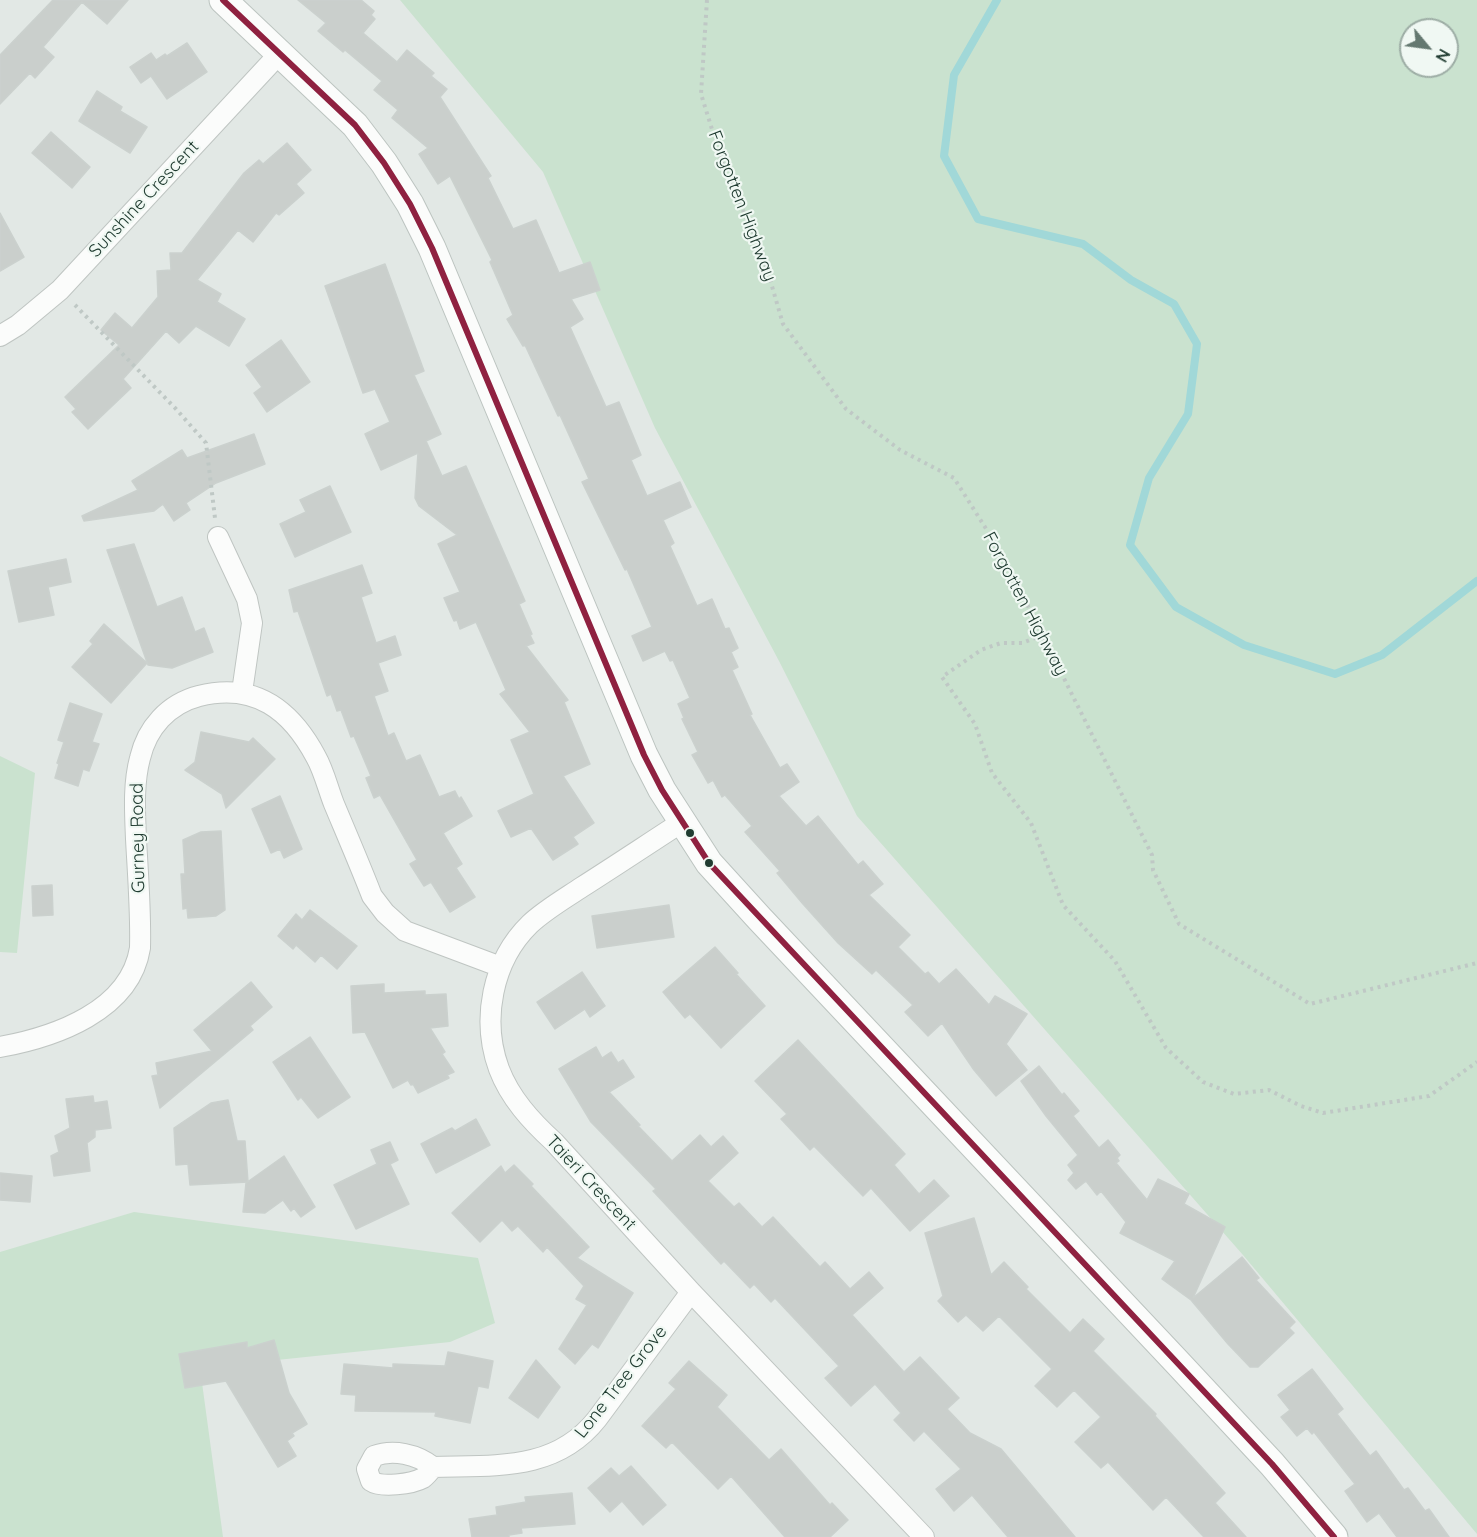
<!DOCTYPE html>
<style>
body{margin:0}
#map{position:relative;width:1477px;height:1537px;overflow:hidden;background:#e2e8e5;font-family:Quicksand,sans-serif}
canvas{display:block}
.north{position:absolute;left:1399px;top:18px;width:60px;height:60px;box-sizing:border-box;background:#f0f8f3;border:2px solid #9dada5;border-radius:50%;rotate:119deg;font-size:16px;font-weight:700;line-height:24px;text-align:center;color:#203c31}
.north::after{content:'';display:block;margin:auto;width:21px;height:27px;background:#647870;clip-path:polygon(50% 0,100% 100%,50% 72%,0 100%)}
</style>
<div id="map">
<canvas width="1477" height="1537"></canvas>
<div class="north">N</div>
</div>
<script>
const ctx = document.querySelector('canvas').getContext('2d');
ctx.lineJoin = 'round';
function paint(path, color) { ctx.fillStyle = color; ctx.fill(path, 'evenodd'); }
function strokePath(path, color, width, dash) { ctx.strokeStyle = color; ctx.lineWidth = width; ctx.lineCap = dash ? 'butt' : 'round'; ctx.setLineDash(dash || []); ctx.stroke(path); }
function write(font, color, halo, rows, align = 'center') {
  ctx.font = font + ' Quicksand,sans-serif'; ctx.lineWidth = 4.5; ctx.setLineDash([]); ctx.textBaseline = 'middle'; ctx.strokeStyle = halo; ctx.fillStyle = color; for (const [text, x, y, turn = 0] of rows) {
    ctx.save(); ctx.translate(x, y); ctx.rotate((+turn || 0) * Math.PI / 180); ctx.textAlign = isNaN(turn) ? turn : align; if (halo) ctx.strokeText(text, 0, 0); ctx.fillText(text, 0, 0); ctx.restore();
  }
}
const green = new Path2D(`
 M400,0H1477V1534L1243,1255L857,816L779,661L655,428L543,172ZM1411,30H1447V66H1411Z
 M0,756L35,773L17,953L0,952Z
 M134,1212L478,1258L495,1323L450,1342L200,1368L223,1537H0V1252Z`);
const stream = new Path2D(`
 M997,0L954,75L944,156L978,219L1083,244L1131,280L1174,304L1197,344L1188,414L1149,478L1130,545L1176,607L1244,645L1335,674L1382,655L1477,581`);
const building = new Path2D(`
 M53,0H128L107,24L82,2L43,47L54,57L35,78L30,73L0,104V55Z
 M298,0H361L374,11L371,15L375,19L363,33L397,62L407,50L434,73L431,76L447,89L440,97L491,176L488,178L513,229L536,220L559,273L590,262L600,290L571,299L583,319L570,327L606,407L619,402L641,455L631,460L647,496L680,482L691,507L663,520L674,543L670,546L697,606L712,599L725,629L729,628L738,648L731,652L738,667L732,670L752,714L750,715L780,768L787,764L799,782L779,796L806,826L818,816L858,865L863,861L883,884L869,895L910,935L898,947L925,974L928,972L939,984L956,969L989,1005L995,996L1027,1014L1006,1044L1027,1070L996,1096L974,1070L942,1023L928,1036L905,1012L913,1005L876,970L872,974L838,943L803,904L777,873L780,871L745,832L752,826L725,795L722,797L713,780L708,783L692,755L698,752L682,719L684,718L678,704L690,698L673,660L670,661L665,651L643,661L632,636L652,627L627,569L625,570L582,482L589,479L560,415L558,416L525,345L523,346L507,319L513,315L490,262L492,260L450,176L438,184L419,154L428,148L392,118L398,110L374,90L382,81L345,50L343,52L318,31L326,23Z
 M187,43L207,72L167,99L151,76L141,83L130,67L151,53L156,60L165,54L167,56Z
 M97,91L122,107L120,111L147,127L130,153L79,121Z
 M51,132L90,167L72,188L32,153Z
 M287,143L311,170L296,184L304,193L279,215L276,213L253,242L238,230L197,280L221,294L217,302L245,319L229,346L196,326L179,343L166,331L123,379L131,388L88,429L72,412L76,409L65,397L119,345L101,330L115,313L132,328L158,297L157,271L171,270L170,253H182L244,173L259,160L263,164Z
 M0,213L24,257L0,271Z
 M385,264L424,371L414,375L441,434L426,441L442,476L466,466L525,601L519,604L532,634L530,635L534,643L526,646L568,700L564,702L590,764L563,776L594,823L573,837L578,844L553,860L531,828L511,837L498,811L534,794L511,740L530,732L500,694L506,690L476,622L460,629L457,620L454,621L444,598L460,592L438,544L457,535L419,506L415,498L418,453L381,470L365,434L390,422L375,389L363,393L325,286Z
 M281,340L310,382L267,412L254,393L262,387L246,365Z
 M254,434L265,464L216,483L186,503L190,510L174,521L163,504L154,511L84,521L82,516L138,490L132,481L182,450L187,458Z
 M330,486L351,532L295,557L280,524L306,512L300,500Z
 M134,544L157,607L182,597L195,632L204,628L213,652L172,668L148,665L107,550Z
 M66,559L71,582L48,587L54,615L19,622L8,571Z
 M362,565L372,593L361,597L376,643L395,636L401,655L378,663L388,691L374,696L388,736L394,733L406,761L420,755L439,797L455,791L459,799L461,797L472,816L443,833L462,864L456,868L475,897L450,912L431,882L424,886L410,864L417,860L380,795L374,798L366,778L371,776L354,736L351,737L341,710L337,711L331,694L327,696L298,611L294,612L289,590Z
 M104,624L147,663L111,703L72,667L93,644L90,641Z
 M70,703L102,714L92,742L99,744L89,771L83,769L78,786L55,778L59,764L57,763L64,742L58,740Z
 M201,732L249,742L253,738L275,759L226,808L222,794L185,770L195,762Z
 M280,796L302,849L284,858L280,849L271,853L252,809Z
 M221,831L225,910L216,916L188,918L187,908L183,909L181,874H185L183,840L201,832Z
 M52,885L53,915L33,916L32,886Z
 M669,905L674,937L597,948L592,916Z
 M310,910L357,946L337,969L321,955L315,962L296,945L293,949L278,936L296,914L302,920Z
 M715,947L738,973L736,974L765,1006L721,1048L690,1014L685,1018L663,992Z
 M582,972L605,1006L590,1017L585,1009L555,1029L537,1002Z
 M251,982L272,1007L250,1026L253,1030L160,1108L152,1076L158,1075L156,1063L212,1051L194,1030Z
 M384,984V993L425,991V995L446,994L448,1026L430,1028L445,1052L442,1054L454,1072L447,1075L449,1078L418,1093L413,1084L411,1085L408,1080L393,1088L365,1032L353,1033L351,986Z
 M310,1037L350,1097L318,1118L301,1097L298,1100L273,1062Z
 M798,1040L905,1154L894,1165L919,1194L934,1180L949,1196L910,1231L871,1188L863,1196L814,1146L810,1150L781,1119L787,1114L755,1081Z
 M596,1047L602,1058L611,1052L618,1063L623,1060L634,1077L609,1092L640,1125L638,1126L672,1161L700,1135L711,1147L723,1136L738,1153L708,1181L734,1207L739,1203L762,1227L773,1217L820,1267L825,1262L850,1289L869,1272L883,1288L852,1315L904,1372L920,1357L959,1398L947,1409L970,1433L1001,1449L1075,1537H1008L972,1495L954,1511L936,1489L961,1469L924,1431L914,1441L894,1420L901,1413L875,1384L851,1406L825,1378L839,1366L775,1298L771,1302L754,1284L750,1288L724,1261L721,1264L653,1191L656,1189L591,1122L559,1069Z
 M1039,1066L1062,1095L1064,1093L1079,1111L1073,1116L1099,1148L1108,1140L1120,1155L1117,1158L1119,1161L1116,1163L1147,1200L1158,1179L1189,1194L1184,1204L1225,1227L1193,1298L1242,1257L1259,1278L1256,1280L1295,1322L1289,1328L1294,1333L1258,1367H1250L1228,1344L1191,1300L1162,1279L1175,1261L1120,1233L1126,1222L1101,1191L1097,1195L1086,1181L1076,1189L1068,1180L1074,1173L1068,1165L1078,1155L1046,1116L1021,1081Z
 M93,1096L94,1103L107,1101L111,1128L95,1130V1137L87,1143L90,1171L54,1176L51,1156L59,1152L55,1136L70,1128L66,1099Z
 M228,1100L237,1141H245L248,1182L190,1185L188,1164L176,1165L174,1128L211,1103Z
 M476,1119L490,1145L436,1173L421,1144L452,1128L455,1131Z
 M390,1142L398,1160L390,1164L409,1204L356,1229L334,1185L377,1164L371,1150Z
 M284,1156L315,1207L301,1217L294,1208L291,1211L283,1200L265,1213L243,1212L246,1183Z
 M514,1165L533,1184L531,1186L589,1247L577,1258L633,1293L598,1348L592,1344L575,1364L559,1349L587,1305L576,1299L584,1286L547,1247L543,1252L518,1226L512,1231L502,1220L480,1242L452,1213L501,1166L505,1173Z
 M0,1173L32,1176L30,1202L0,1200Z
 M974,1218L991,1275L1004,1262L1028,1287L1026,1289L1070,1333L1083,1319L1104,1339L1093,1351L1156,1414L1155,1416L1225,1493L1215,1503L1246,1537H1204L1166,1497L1153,1510L1108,1462L1101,1468L1075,1442L1101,1417L1074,1390L1057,1407L1035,1386L1052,1369L999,1316L983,1331L966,1315L958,1322L938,1301L943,1296L925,1233Z
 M274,1340L289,1393L307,1424L292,1433L294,1436L287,1441L296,1456L278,1467L226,1381L185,1388L179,1354L247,1342V1348Z
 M448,1352L493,1361L488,1388L478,1386L470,1423L435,1416L436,1412L355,1411L356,1395L341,1394L344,1364L393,1368V1364L445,1366Z
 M536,1360L560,1387L538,1418L509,1398Z
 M689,1361L727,1395L717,1407L769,1460L781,1449L830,1505L832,1503L848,1520L830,1537H785L731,1476L718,1489L672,1442L666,1448L642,1426L676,1389L669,1383Z
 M1312,1369L1343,1409L1337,1414L1370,1456L1376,1451L1404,1490L1408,1488L1425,1511L1429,1509L1449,1537H1397L1379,1513L1367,1522L1345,1491L1355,1484L1314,1432L1312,1434L1307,1428L1297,1436L1281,1417L1290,1410L1278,1395Z
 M631,1466L666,1505L643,1525L622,1501L610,1512L588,1488L611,1468L619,1476Z
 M572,1493L575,1524L521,1528L522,1533L509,1535V1537H472L469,1519L497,1515L496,1507L526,1502L525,1497Z`);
const path = new Path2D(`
 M707,0L701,94L725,171L762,252L783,324L846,409L900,450L954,478L1002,554L1152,855L1153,870L1179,924L1310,1004L1477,963
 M75,305L176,409L206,443L215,518
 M1043,635L1022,643H1001L981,650L942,677L975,724L992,773L1031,823L1063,905L1115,961L1166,1048L1203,1082L1234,1094L1269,1090L1301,1106L1323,1113L1429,1096L1477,1062`);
const street = new Path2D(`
 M0,336L18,325L60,290L280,53
 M218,537L247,599L252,623L242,692
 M682,822C648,844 615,866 582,887C564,899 545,910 530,924C492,961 481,1020 499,1069C510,1098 531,1121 554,1142L691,1292L924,1537
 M0,1047C55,1037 130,1011 140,948C141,912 138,876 136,839C135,813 133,784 140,758C147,728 168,704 199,696C255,682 291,710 316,757C324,771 328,789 334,804C347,835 360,865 372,896L385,913L405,931L501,967
 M433,1467C417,1454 393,1449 374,1456L367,1469L371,1481C381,1488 412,1484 423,1478C427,1475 430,1471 433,1467C494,1465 555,1472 597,1419L691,1292`);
const secondary = new Path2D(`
 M223,0L355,125L384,163L410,204L432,248L644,755L662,790L709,863L759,918L1176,1361L1272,1464L1334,1537`);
const bus1 = new Path2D(`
 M223,0L355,125L384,163L410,204L432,248L644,755L662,790L709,863L1272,1464L1334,1537`);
const markers = [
 [690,833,5,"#203c31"],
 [709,863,5,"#203c31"]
];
const streetNames = [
 ["Sunshine Crescent",144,199,-47],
 ["Forgotten Highway",742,206,69],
 ["Forgotten Highway",1025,604,62],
 ["Gurney Road",138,838,-91],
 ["Taieri Crescent",591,1183,47],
 ["Lone Tree Grove",621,1382,-52]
];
paint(green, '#cae2cf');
strokePath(stream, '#a1d8d8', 8);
paint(building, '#cacfcc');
strokePath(building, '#cbd1ce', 1.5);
strokePath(street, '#bfc5c2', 22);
strokePath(secondary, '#bcc4c0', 29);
strokePath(path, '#bfc8c5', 4, [3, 4.5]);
strokePath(street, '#fbfcfb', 20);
strokePath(secondary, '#fbfcfb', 27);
strokePath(bus1, '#8f2140', 6);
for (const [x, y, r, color] of markers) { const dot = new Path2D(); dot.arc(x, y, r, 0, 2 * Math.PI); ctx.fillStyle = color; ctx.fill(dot); strokePath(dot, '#f0f8f3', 2); }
write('18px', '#203c31', '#f0f8f3', streetNames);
</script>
